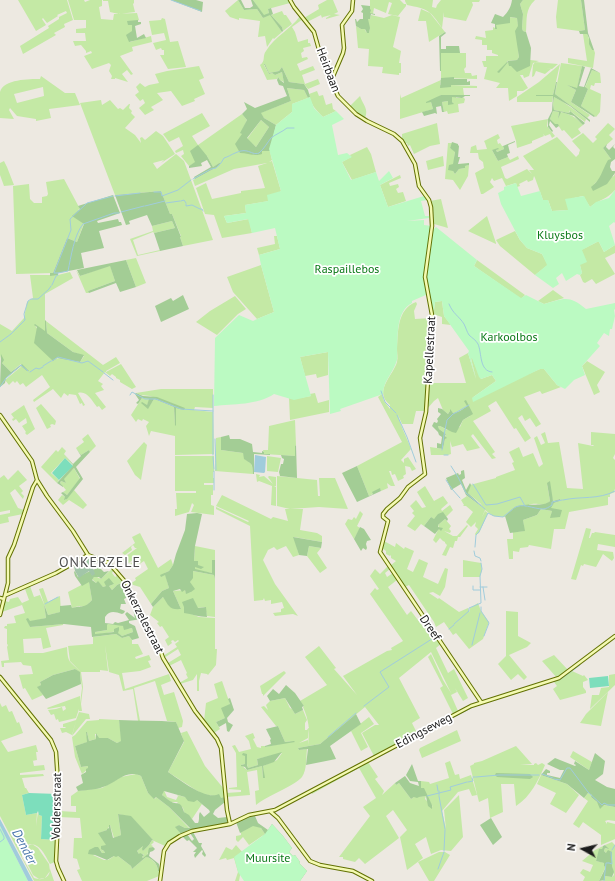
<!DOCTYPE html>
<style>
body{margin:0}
#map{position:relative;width:615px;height:881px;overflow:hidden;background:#ede9e1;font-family:"PT Sans",sans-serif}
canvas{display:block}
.north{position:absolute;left:563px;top:829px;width:40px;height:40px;-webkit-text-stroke:3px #fff;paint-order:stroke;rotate:278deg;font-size:11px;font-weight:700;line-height:16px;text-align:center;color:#1b1b1b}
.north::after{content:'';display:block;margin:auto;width:14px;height:18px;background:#1b1b1b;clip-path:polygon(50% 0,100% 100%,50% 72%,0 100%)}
</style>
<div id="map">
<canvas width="615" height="881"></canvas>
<div class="north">N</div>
</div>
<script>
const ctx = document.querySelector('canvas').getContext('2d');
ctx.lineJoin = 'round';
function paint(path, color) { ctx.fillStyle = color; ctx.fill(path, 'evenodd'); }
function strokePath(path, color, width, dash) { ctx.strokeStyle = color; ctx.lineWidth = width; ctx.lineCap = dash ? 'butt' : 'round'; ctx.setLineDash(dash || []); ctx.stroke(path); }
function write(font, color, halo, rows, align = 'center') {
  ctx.font = font + ' "PT Sans",sans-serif'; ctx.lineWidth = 3.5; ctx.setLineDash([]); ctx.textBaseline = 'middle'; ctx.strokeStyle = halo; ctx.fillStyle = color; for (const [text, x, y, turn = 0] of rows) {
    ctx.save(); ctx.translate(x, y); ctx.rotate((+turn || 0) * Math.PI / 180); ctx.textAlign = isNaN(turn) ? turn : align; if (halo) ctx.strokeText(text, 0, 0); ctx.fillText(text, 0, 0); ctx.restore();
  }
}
const grass = new Path2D(`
 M18,0H67L73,20L64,24L65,27L54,33L56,35L23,54L20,46L49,28L48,26L59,19V17L67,13L66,11L57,15L58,16L47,23L43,18L42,19L46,25L36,31Z
 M68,0H84L85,2L90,0H102V6L99,7L101,19L113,20L114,14L137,13L139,20L128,25H132V31L130,42L151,36L152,42L132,47L133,51L120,56L133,74L131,75L127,70L122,74L128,82L115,78V79H111L112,76L109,71L111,65L109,63L92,69L84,56L92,53L91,51L86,53V51L81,45L75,46L73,41H86L85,33H76V29L86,28V20H74Z
 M103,0H136H134V3L133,4L135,12L119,14L110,12L108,1H103Z
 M238,0L244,10L257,9L263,18L270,14L282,32L274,39L273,38L267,47L265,36L258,37L260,21L239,18V20L230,17L225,11Z
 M253,0H289L290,3L268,9L269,13L264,16Z
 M327,0H333L338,12L334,14L340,15L326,19V18L331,15L323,17L322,18L321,15L307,22L304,18L319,9L318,5Z
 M370,0H400L404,4H406V6L398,16L388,14L392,3L389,2L386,13L374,8L373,14L370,13Z
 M405,0H433L432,7L436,8L437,5L441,0H480L479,2H472L473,5L466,21L444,17V12L442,28C430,10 428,9 407,5L405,1Z
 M523,0H535C525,9 527,19 526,32L523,31L522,28L523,14L520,4Z
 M558,0H581L585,30L579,31L557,28L556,17Z
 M421,9L430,13L445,32L429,42L426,21H418Z
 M282,11L284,15H286L292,24L283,31L282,27L271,15Z
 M371,15L384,18L392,15L400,17L393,47L401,51L399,63H401V73H399V75L382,73L383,67L368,66L369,49L358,48L356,26L361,29H365L366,32L369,33C371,27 367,24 368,19H370Z
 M300,16L303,19L292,27L295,32L298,42L308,39V43H310L311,46L303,48L304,51L301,53L302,58L307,57L308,59L297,64L300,71L313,66L315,70L302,75L305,84L318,79L320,84L308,89L304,84L289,82L282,67L279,71L269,73L265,64L264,65L269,74L272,73L275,75L282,72L284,82L280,80L278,77L277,79L267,80L260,65C266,61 262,56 266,51C275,36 290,30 300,16Z
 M509,17L517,18C519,23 518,48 519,57L517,60L507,61V63L508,62L511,66H530V60L539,61L533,63L529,76L524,78L523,75H520L528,88L523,91H517V96L509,101L508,88H496L500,83L484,79L487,67H484L482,61H486V56H498V55L492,53V50H487V45H482V40L475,39L476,36L486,38L485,31L493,30V27L495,28V29L496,25Z
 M162,18L165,19L170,42L178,41L186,67L168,69L160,55H164V50H162L161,48L156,50L153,43L166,40L164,33L152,35L149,21L161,20Z
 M583,34H587C590,39 589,44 592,50H594L595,53L593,68L568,63V58L587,61Z
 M441,53H466V67L464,69L465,73H471L472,76L477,75V79L441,78Z
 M535,62L558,64L552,69L546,68L551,69L545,74L536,71L534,76L532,77L533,65Z
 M561,63L582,66L577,89L567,85L576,90L571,102L590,115L587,118L555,94Z
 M560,64L553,95H536L553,96L552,102H517V97L539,82Z
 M199,66L204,78L199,80L205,94L194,99L195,101L182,106L171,91L157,93L163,100L151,107L154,110L145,115L139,108L145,103L143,99L140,101L135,95L139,92L136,87L140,83L145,87L149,85L159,83L155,74L167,71Z
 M592,70L600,73L601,83H595L594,86L591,85L590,89L601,94L600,112L596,117L581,106L588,89L585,88Z
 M41,76L65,93H75L80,105L49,109L51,118L36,121V119L17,116L10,108L9,110L14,119L0,118C0,110 0,100 0,92C3,79 30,79 40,79ZM43,87L44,96L17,103L14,94Z
 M441,80L440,85L451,87V85L477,86V88H463L464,95H441L431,102L433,109L400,119V94L401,98Z
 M287,88L304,90L308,98L292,104V112L276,125L264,118L260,113L291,101Z
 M317,91L319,96L323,95L326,105L332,103L333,109L336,111L323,117C316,110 310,104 309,94Z
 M360,96C363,105 369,109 365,118L356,112H355L349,107Z
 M456,96V98H462L463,97L465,99L464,103L458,104L459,112L448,114L447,111L444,112L442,102L448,101L453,104L452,102V97Z
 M554,97C566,103 576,111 586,119L585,122L570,111V110L569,113L554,110L553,104Z
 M101,100L102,105L110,100L118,109L120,108L123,110L129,104H130L129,108L132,111L131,113L135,117L125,128L135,135L141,143L140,138L142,137L145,140L156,131L163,136L175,154L161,163L164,160L153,163L157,169L176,154L184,161L213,240L183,246L180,237L181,236L172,214H170L161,191L115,195L80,103Z
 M553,111L559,112L558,119L560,112C570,114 576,117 583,125L578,129L581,133L572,139L564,130L562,131L558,125H555L550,119Z
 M202,113L210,126L192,136L198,145L242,114L247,120L241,133L243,134L248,153L254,155L261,151H270L272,160L269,162L272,161L281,191L269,201L245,205L246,213L224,216L227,223L249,219L252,233L222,238L214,215L205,214L196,188L206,183L212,199L241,193V191L265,188L258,166L267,163L234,169L195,186L193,180L219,166V163L213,167L207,156L189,166L181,156L184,154L183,150L176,153L175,151L183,146L179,137L169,142L163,134Z
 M548,119L547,126L555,136L552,138L550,134L545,136L543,134L544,136L532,141V143L517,148L516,141L511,126Z
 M261,120L269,127L256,147L247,139Z
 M437,123L440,144L430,146L414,154L410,145L408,146L407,143L405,144L402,140V134Z
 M608,123L615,129L609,135L613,139L603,148L611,159L599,180L594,184L614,176L615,173V190C606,200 600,199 590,207L583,196L574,198L568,210L552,211L548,200H543L535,178L534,176L533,180L528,182L527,180L519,184L520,186L517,187L516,183L506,186L502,178L494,181L492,178L490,182L494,187L483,194H481L475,173L484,168L483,162L479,159L478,153H470L471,147L476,145L477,150L487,149L485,143L484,141L498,134L500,138L497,140L498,144L500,143L502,146H503L504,149L497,152L496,150H492L498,161L508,157L510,160L518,156L519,159L501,167L505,178L507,179L527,169L532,174L529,170H534L523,156L557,137L576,157L579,154V153L580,150L572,141L583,133L593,143L597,139L595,137Z
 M448,143H452L450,148L455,151L453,171L455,174L459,169L465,168V166L469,165L468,176L460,190L453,180L445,179Z
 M367,147L371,154L376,172L352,180L342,162L351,157L350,155Z
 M443,156L444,166L428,170L426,161Z
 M4,161L7,167L14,185L4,186L0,175V163Z
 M400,175L401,178L389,183L390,186L398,184L399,187L396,189L398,193L403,192L406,201L388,207L380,185Z
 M64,179L80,209L78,210L84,223L77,242L67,238L53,273L16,274L13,186L29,184L30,199L34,203H42V197L47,196L48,194L46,182Z
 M441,199L448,228L434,224L433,211L430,201Z
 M487,216L496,243V244L468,231Z
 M172,221L175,228L154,233L153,232L133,240L138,255L160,250V251L137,256L130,239L153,231L152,226Z
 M515,231L520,240L527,248L542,254L548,265L535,275L500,246L496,240Z
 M274,236H277L280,249L259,255L257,248L275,244Z
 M597,242H599L604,252L615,245V253L605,258L615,274L596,284L592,279L585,283L583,282L580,275L582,273L580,265L581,250Z
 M136,258L146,283L136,287L126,260Z
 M477,260L525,295L521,299L474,266Z
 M110,265L115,281L88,291L89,293H86L76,270L80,276Z
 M261,265L274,312L257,319L233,292L227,277Z
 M70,272L73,278L45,294V332L35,325L55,359C63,357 72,360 80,362L84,356L73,352L47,333L46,321L103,365L116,357L120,363L106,371V372L121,364L136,387L132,389L120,382V380L116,378V377L112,374L110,376L105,372L98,381L103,384L101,386L104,390L95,393L106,407L102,410L99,406L97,407C92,401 87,390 78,393L85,405L83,406L82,403L80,404L76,395L69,394L68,396L64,393L61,398L53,389L34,402L33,400L50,387L42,375L26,387L23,383L20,385L17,381L15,383L13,381L9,385L5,380L22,366L27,371L21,364L11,372L2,363L0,355V324L12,331L24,318L27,302L33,298L30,275H58Z
 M553,290L564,298L544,304L538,301Z
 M235,296L246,309L238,314L217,335L196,322L210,311Z
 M442,301L444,316L451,325L442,324V317L433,314L432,310H434L435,302Z
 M416,302L417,304L414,311L415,319L432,318L425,411H416L413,424H402L398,415C401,427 407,438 411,449L401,460L404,463V459L408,457L416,469L412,471L410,467L405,466L406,474L403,476L404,478L398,481L395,474L392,475L391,471H389L395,486H391L387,483L388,488L381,491L380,489L369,496L357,466L402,442L378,397L382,394L384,401L390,409V405C373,391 393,376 397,362C398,358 397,353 397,349C398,332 397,309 416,302Z
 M328,352V375L317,378L316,374L305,376L300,357Z
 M468,353L476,379L471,358L472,357L481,379L492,375L496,381L472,398L540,369H544L557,385L561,387L542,394L540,391L524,397L541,424L536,427L530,418L525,421L522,415L518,418L531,438L525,442L516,428L514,429L496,401L488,406L491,411L473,421L495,452L492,454L496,458L492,459L473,434L471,436L480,448L467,451L463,444L452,447L450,441L451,454L448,455H431L430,447L443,449L446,434L439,429L438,426H440L447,430L460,427L463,420L470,416L467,406L460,411L453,413L450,411L448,414L443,410L438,398L434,401L427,409L430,366H433V383H466L459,358Z
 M587,361L605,372L597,385L600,392L594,395L582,366Z
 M161,389H213V408L195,407L194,410L213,412L214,454L175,455V436L151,431L149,436L146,426L149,422L143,419L142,421L138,419L136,422L131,415L142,398L150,399L147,405L148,408L154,399L174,407L175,425H176V408L174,404L150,396L141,395L136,393Z
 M315,393L318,403L329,400V412L290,420L289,398L294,399L311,396L310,394Z
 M41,404L56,421L55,425L52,424L50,425L51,427L47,429L36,408Z
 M24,405L35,429L27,435L25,433L26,432L22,426L27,423L26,418L19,423L16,419L13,421L12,419L14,418L11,414Z
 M295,420L296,445L295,446V456L264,454L263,450H268L269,426Z
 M545,432L548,443L559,442L567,488L583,489L578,443L593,446L594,445H591V432L615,434V454L613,458L615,460V489L614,491L615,492L610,494V497H608V505L569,512L565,529H554L551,549L529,545L528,547L520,548L519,552L513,551V559H509L507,539H513V532L524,531L523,520L537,515L541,509L552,511L551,517H560L550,508L554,503L560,501V499L553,501L547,483L550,501C544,507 539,503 532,504C525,505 512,513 505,516V517L493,516L485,510L482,517L485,511L488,513L479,533L475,535V534L478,529L475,526L476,522L471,527L466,522L473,512L466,506H463L464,505L461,500L467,496L482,507L481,504L468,493L470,485L496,478V477L515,470L512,463L514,462L509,452L519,447L523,457L533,453L539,467L543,464L534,438L537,436L541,445L545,443L541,434Z
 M88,434L96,446L90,452L89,450L81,455L76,448L84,442L82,439Z
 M221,437V450L243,453L246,460C253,464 252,466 253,474L215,471L216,438Z
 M144,442L147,445L141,480L135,475L127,461Z
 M62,447L66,451L64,454L73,465L65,458L51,473L59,480L57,483L41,467L56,450L58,452Z
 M175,456H214V472H213V478H214V483H204V485H213V495H211V505L214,506V515L191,512L194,505L192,503L189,512L175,516V509H177L176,493H196V491H175Z
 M267,456L281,458L278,472L267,471Z
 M74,468L80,479L67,495L63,492L66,490L60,483L61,481L66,483L63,479Z
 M18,470L27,480L19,486L23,491L21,493L24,496L23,499L15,489L10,493L18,508L24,510L23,514L8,517L9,522L0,524V515L10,513V510L0,512V478L4,475L8,480Z
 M256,474L260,475L259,477L264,476L273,484L268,477L269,476L276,477V486H274L276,487V506L271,505L272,486L259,481L257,482Z
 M277,476L317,480L318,496H320L319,478H335L348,509L319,507L290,509L277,506Z
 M425,486L434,501L443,496L448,503L441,509L442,511L450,505L453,510L446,517L433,519L431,517L424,526L421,524L415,531L407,526L415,516L412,513L414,511L410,506L416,500L422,508L426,507L417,492Z
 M74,490L87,505L83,509L69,500L63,505L58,500L62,495L65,497V500Z
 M222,495L271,519L273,517L288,521L285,509H303L300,530L317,533L322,536V542L294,537L299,555L293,557L286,546L277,550L274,547L268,550L263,560L275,584L298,616L293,614L275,616L273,613L281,612V609L284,608L282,602L271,604V600L265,601L264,598L263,600L254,601L250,526L216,509V507L248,522L249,521L216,506Z
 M360,511L363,514L357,526L360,528L354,539L345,524L348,519L352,520L354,517L356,519Z
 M445,519L451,526L449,529L451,531L450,533L444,531L453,536H457L467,525L468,526L460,537H458L457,541H455L453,548L450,547L446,556L442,555L447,545L445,543V542L443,541L440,538L436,543L433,540L439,528L438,525Z
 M586,528L591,529L589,538H590L592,533H594L595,532L615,535V547L598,544L597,550L613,552L614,558L612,561L603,554L596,567L584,564L583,566L581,565L576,580L571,579Z
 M140,533L158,568L171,559L173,565L169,571L165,573L169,588L162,591L151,604L140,587L130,584L136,580L135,578L148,569L144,561L132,569L129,565L134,561V559L126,565L122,559L137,548H135L133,545L131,547L132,550L125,555L122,553L135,543L132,537Z
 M384,541L395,547L396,543L404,549L405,547L414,551L407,569L413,572L419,559L428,563L423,577L438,584L445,568L448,569L445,587L440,596L433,592L429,593L438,599L439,598L459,612L468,608L470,612V608L478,603L481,611L489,622L483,639L469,649L456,633L453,635L444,622L436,627L434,622L409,585L405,587L390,566L396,561L391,558V555L390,556L386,554V551L382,548Z
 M195,546L215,550V560H212V573L194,570L195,567L203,566H198L194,561Z
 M309,546L321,548L317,553L327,568L320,573L307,556Z
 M463,560L481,563L482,570L480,577H463Z
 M388,566L390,569L385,573L387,577L393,573L397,580L388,587L407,615L411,611L424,628L428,626L441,644L436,648L448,673L454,669L468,698L463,701L455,688L457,692L451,695L458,711L453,714L440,688L443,686L428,657L431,654L443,680L451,693L431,652L399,678L420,718L412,723L417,733L374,756L362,733L375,725H379L365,707L320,744L298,748L299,750L307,749C306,757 307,770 302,777C294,786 267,796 256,805L255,791L259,790L257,770L247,772L250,795L226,797V793L241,792V790L229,789V788L237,787L236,753L232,746L235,745L239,752L251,749L249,741L245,736L253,733L255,738L253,739L257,747L261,748V746H265V747L294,741L285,742L278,726H276L261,707L264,706L268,710L266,705L270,701L285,698L290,708L292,709L295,714L303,710L307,720L305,723V730H307L309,727L308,738L299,743L308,740V745C310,729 309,721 303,707L304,706L300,701L327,685L305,657L319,646L336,668L334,669L357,695L343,676L387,651L392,650L391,648L403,641L370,594L375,588L377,590L379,589L370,576L375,569L380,574ZM282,753L277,760L263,766L264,778H263L262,766L247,770L241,765L245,764V756L248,768L258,765L257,759Z
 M113,568L114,570L112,573L115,577L117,576L123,582L117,585L112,590L109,586L114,584L103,587L98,582L96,583L92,579L95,576L101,579Z
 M193,571L214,575L215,579V617L207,616L205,607L197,608L189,613L199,617L215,618V649H217L216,665L208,675L207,674L201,673L199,681V691H197V674L193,680L180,684L179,683L188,678L186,674L187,673L181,660L169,666L168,663L181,655L178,649L164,658L163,656L177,647L175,644L179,641L178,640L175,642L173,640L171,641L172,643L168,646L165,640L169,637L162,626L160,627L157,623L159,622L150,615L153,607L163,597L181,609L173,591L185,590L186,593L191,592L190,582Z
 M89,581L92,600L85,607L79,606L72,608L68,592Z
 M30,586L34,597L40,595L44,604L46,618L30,622L27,619L30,627L63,624V625L46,628L51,647L43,649L41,638L23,639L24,653H43L67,647C68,664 69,660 81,672L83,687L81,704L82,711H79V709L76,718L59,722L58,719L56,720L54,714L51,715L48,710L56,709L62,707L63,711L66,709L65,706L48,709L47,708L80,696V703L82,688L80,673L75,669L53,675L40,682L41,685L38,687L43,695L32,700L25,688L23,689L19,675L33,674L31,666L23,665L21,662L4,663V667H2L1,661L9,660L7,647L8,645L7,644V629L4,628L5,626H7V624L16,623L14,616L25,613L22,605L2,612L5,601L9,602L10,599L18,597L22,603L29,600L25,589Z
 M43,588L48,602L60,596L61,612L48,615L39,589Z
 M506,611L518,612V636L531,643L527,647L509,655L527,677L524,680L518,674L511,680L498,664L506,656Z
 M108,624L121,625L128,629L132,628L133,632L122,636L117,633L118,631L95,635V632L107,630L106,625Z
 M116,634L122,638L129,636L132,640V644H138L143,654L135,657L136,659L149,655L151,660L148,661L151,667L140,671L122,673L125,689L169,674L171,681L161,685L164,695L174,692L183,721L182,727L178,728L176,722L167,721L155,681L134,688L140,721H138L133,689L123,691L119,675L109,672L105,645L108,671L100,670V672H81L70,661L68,646L93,644V637Z
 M554,655L568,670L557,678L542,661Z
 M581,662L572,671L583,676L584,675L588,680L583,682V687L586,691V693L560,700L553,689L557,686L554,682H550L557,680Z
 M284,671L286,673L263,696V694H262L260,686Z
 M615,674V685L590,709L592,695H599L601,688L609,687V675Z
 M222,681L230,704L225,718L216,722L220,729L214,733L204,721L206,703L218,698L214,684Z
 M608,692L601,726L580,723L586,714Z
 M0,703L2,707L6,705L9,712L12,711L17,723L19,722L23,733L1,741L8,752L36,745L38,752H36L37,760L32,761H33L34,766L44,765L45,770L20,773V775L43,774L44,776L22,778L25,788H26L29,793L22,795L26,815L37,813L36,826L38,812L39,815L42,816L41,839L56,840L55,862L50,864C45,855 38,839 25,846L22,851V857L34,878C42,881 50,878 50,869L54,881H34L0,816Z
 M79,712L89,714L90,719H86L72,736L76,721L72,735L66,732L62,733L60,728H66L65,727H63V724L76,720Z
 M369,717L374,724L361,733L368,747L361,751L351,731Z
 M99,719L119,720L122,741L117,743L108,738H98L97,734H95L96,739L89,741L87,732H86L88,742L75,746L81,767L88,766V769L82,774L75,757L72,737L75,735L87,721L99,720Z
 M457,730L461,741L422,758L419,750L420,748Z
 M187,731L205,766L224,789L225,797L221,799L215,796L202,794L168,772L184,742L181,733Z
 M516,746L532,764L520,765H534V764L536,763L538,765L542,763L545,765C538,781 531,796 516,806L514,784H501L503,812L490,818L488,798L479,802L470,766L474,764V763L482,761Z
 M573,751L592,762L589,770L570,757Z
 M450,761L455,775L459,774L460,779L471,775L477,795L472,796L469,789L458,792L442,811L446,829L444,810L459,795L463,837L451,851L441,850L431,854L426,837L415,844L423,858L407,870L400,837L407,830L393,810L386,816L399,838L365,864L359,858L355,862L343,859V857H339L370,816L363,807L376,798L359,768L312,794L311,792L358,768L368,762L378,777L375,779L384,791L382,795L395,783L396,785L399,783L411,799L414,797L426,796L425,799L433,807L421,788V781L429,782L430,784L449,778L445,763Z
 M136,774L141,776L148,793L155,799L156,797L169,807L190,829L185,828L179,825L176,827L181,834L172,839L165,846L154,841L131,817L118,814L121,835L114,838L110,825L107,830L99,833L107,845L102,850L104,851L105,853L103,854L100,850L93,855L104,860H108L114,856H118L131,866L132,869L146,857L143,858L142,857L144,855L143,854H139L137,851L143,846V851L149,845L152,840L154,842L151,845L153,846L148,852L147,857C152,859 158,864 158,871H160L159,876L147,881H82L77,870L80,869L77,859L73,858L74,838H82L80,818L59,817V811L76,812V806H71V796L78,791L102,788L121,777Z
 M541,775L567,784L579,795L566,813L550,804L556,793L537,784Z
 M164,790L167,797L176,800L178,796L177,795L197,800L202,804L192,819L184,812L183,808L177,802H171L162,795Z
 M588,793L593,795L591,797L597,802L600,806L603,805L615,807V821L608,820L605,821L607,824V822L615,824V839L601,845V835L583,822L579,828L573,824L588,801L584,798Z
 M256,825L261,828L265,834L249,845L243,837L238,842L236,840V836L241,835V832L250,826Z
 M612,842L615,845V881H602L605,880V876L612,877L614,875L612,866V852L606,853L604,851L605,848L608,849L605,845Z
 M32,844L38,848L49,864L50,871L45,878L39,879L33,875L23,855L24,848Z
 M236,845L244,854L239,881H235L238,872L234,858L227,860L226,858L219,860L226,847L232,850Z
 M603,846L602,849H600L596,861L605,863L606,866L599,881H583L585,877L580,873L583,869L590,872L593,865L582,861L595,850Z
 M439,852H445L450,855L434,881H429L418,862Z`);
const forest = new Path2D(`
 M171,0H196L203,2L202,12Z
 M238,0H241L245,8H250L253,6L251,0H253L264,15L269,13L268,9L271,8L273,14L271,15L282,27L283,31L282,32L270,15L263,18L257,9L244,10Z
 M512,0H523L520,4L523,14L522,28L523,31L526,32L531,48L530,66L517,72L511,66H509L508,62L499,73L497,72L508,61L517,60L519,57L515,31L518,26L517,18L510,17V23L496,25L497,29H495V24L491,23L495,14L503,17C508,12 511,7 512,0Z
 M581,0H584L588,33L594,50H592L589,44V38L587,34H580L579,31L585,30Z
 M361,5L370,6V9L371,10L370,13L375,14V15L371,14L370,19H368L370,28L369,33H367L365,29H361L356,26L355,19H356L357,22L360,19H363V13L361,12L363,9Z
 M138,20V22H141V24L135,26L137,38L144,34L146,38L129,42L126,35L132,31V25H128L127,21Z
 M445,32L446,33L441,37V49H446V46H459L460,53H441V71H440L439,36Z
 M264,64H265L269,73L279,71L282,67L289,82L304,84L308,90L310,97L308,98L304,90L287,88L291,101L261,113L264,118L276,125L270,151H262V154C254,157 248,153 240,153L235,144L242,134L240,133L247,120L242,114L247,109L244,102L255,108L287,96L283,86L279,85L277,80L278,77L280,80L284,83L282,72L275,75L272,73L269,74ZM261,120L269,127L256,147L247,138Z
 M582,66L585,67L579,86L584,87L591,68L600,73L592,70L585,87L588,89L581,106L595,116L594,117L571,102L576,90L567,85L577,88Z
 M454,77V79H467V82L470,81V85H451V87L440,88L441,78Z
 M556,82H557L555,94L590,120V122L570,106L554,97L553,104L554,110L569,113L571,110L570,111L585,123L583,125L574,116L561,112L558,119L559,112L553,111L550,119L555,124H558L559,126L556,128L550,121L549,125L553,131L552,132L548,127V119L552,111L553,96H536V95H553Z
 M441,95H470V96H465L462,98L452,97V102L454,104L448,105V101L442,102L444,112H442L441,106L436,107L437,114L435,113L424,116L422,112L433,109L431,102L426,103V102Z
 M515,141V142L508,145L510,153L507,154L508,157L498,161L492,150L498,148L499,149L496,150L497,152L504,149L503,146Z
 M452,142L458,144V145L459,146L458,157H460L458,164L469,163V165L465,166V168L459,169L455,174L453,171L448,170L449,165L453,164L455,152L450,148Z
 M607,144L606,147L609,150L615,144L613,147L615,149V159L611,162L610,167L612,171H615V173L607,184L593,191L591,187C601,180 602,170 608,160L611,159L603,148Z
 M198,145L207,156L213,167L219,163H220L219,166L195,179L194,177L211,167L207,160L201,163L202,166L189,168V166L195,162L190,151Z
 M161,191L170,214H172L181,237H180L183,246L160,251L154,233L175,228L172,221L152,226L147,215L129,221L130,224L126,225L115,195Z
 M113,195L120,213L97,221L98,223L118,219L119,222H121L122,225L99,231L104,248L81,253L84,268L58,273V275L50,276V273H53L67,238L77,242L84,224L72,216L80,209L78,206Z
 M126,260L136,287L120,292L116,283L89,293L88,291L115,281L110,266L80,276L77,270Z
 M183,295L189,309L161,322L155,306L171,298L173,301Z
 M45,320L46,321L47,333L73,352L84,355L80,362L57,358L53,361L34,343L37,327L34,325L35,324L45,331Z
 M1,354L4,360L2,363L11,372L22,364L29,371H27L21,366L6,378L5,383L0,387Z
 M136,393L143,396L157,397L185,408L184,410L176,408V425L175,426L174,407L154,399L148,409L141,403L142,402L147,405L149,399L142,398L138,404L136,403L139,400L135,394Z
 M466,400L473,414L463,420L456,433L452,432L440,426H438L439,429L446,434L445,436L447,438L445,439L443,449L437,448V443L441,444L442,437L439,435L438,432L432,426L434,422L437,423L438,421L437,419L441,414L438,412V408L442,409L448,414L450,411V409L453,413L460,411L467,406L464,401Z
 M229,435L230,439H240L252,444L253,452L262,453V451L264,452V454H270V455L254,454V474H253C252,463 253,465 244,459L243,453L221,450V437Z
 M296,445L297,478L280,476L279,472L281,464H283L284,459L282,458L281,455L295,456V446Z
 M76,448L81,455L89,450L90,452L76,467L83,479L67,499L64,500L65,497L61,493L63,492L67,495L80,478L74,468L64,479L66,483L61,481L60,483L63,486V487L57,483L73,465L64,454L73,464L81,456Z
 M357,466L369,496L373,494L372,492L380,488L381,491L357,502L342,473Z
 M464,470L465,478L462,480L466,490L470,483L471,485L468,493L481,505L482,507L466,495L461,484L451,490L446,478L458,473L459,475L461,474V471Z
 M550,481L553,501L560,499V501L554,503L551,508L562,510L560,517L550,518L552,511L541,509L537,515L523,520L525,531L510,533L505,516C509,513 513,507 518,506C528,503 544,507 550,501L547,483Z
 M443,512L448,519L447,521L445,519L438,525V527L443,528L441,531L439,529L435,534L424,526L431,517L434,519L438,514Z
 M197,513L202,514L195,546L194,561H198V565L204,567L201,569L195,567V569L212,573V560H215V579L214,575L193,571V578L190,582L195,589L191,592L186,594L185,590L182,592L180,589L173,591L181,609C169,610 169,606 163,597L153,607L151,604L162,591L169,588L165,575L161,577L160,575L169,571L173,565L176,554L185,530L187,514Z
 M360,527L364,529L371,540L367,541L366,544L367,548L366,550L363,548L361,551L354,539Z
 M293,537L322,542L321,548L309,546L307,556L299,555Z
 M99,567L104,572L109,571L101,579L99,577H94L92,580L96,583L98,581L103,587L106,586L104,582L109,578L114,584L109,586L112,590L117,585L123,582L116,575L118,574L126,583L141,619L129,621V623L135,626L139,638L132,640L129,636L122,638L116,634L92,637L91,627L64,624L30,627L26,619L28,618L30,621L46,618L44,604L48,615L60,612V606L71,605L72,608C82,605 84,609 92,600L89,582L82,586L75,576L74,572L75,571L78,577L90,571L92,575L93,570ZM128,597H130L135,618L127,612L125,614L129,620L118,623L115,622L113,624L105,623V617C110,610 115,612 122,614L124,613L125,611L120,609L121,604H126L124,599ZM108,624L123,626L124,630L132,628L133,632L122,636L118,633L119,630V627L114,629V632L95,634V632L107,630V625Z
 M193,598L198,608L206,607L207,617C199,617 192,614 184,613V607L182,602Z
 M75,669L80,672L81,684L46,699L37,687L41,685L40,682L53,675Z
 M286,685L295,693L304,706L302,707L303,710L295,714L285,698L270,701L267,696L273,689L279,694Z
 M230,698L234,710L227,718L228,722L233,725L229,732L227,731L226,723L219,727L216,722L225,718L221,708L230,704L228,699Z
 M356,714L361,724L330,746L336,759L306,765L308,749L299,750L298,748L320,744Z
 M119,720C138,721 157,720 176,722L184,741L168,772C179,779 206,801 219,794L221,798L225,797V802L215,810L213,814L218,818L227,817V823L189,830L181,834L175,827L179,825L185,828H190L169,807L156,797L154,799L148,793L141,776C125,769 117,783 103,787C96,790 86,790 78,791L76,787L83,783L81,775L86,772V769L88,768V766L81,767L75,746L87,742L86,732H87L89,741L96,739V733L99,738H108L117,743L121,741ZM164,791L185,797L188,801L194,802L197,800L209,810L210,812L204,817L200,812C198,815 200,819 198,823H195L189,815L184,812C180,799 178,806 170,801C167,799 165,797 162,795Z
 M278,726L285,742L294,741L295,742L265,747V746L271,744L270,740L271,739L266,729Z
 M282,752L274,762L263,766L265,778H263L262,766L247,770L245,767L241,766V765L245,764V756L242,755L243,753L247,754V765L248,768L258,765L257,759Z
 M595,753L605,761L603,774L595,780L607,787L615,789V807L604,805L600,809L597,802L591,797L592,795L588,793L584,798L567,784L541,775L546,769L550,771V773H547V775L560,778L564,770H560L547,764L555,758L575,766L576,765L574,764L575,761L589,770Z
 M412,764L418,781H421V788H424L432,805V809L428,806L426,796L419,797L417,798L414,797L411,799L399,783L396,785L395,783L405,776L410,783L419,786L418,782L410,781L406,775Z
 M496,773L530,774L533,777L530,779L497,777L495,775Z
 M118,814L131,816L154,841L152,840L149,845L143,851L142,849L143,846L137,851L139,854L140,853L144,855L142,857L143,858L148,854V852L149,848L153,847L155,849L153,851L150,852L149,856L159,864L160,871H158C158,864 152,858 146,857L132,869L131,866L118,856L116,857L114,856L107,860L95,855L88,854L89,850L95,847H98L102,853H105L104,851L101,849V846L106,845L98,833L107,830V829L109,828V825H110L113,838L121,835Z
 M255,816L258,823L268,830L272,824L283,836L292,848L289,852L293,856L295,855L300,862L299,863L307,871L300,881H274L263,836L265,834L261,828L253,826L240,833L236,822L248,817Z
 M491,818L502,837L493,845L480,825Z
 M193,832L199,843H202L201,846L206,855L205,857L202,854L203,851L202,850L195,858L194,855L196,852H193L197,848L189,840L187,841L182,836L187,834L192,841L194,839L190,833Z
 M605,845L609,849L605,848L604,851L606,853L608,850L612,852V866L614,872L612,877L605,876V880L599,881L606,867L604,866V863L596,861L599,849H602L603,846Z`);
const cemetery = new Path2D(`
 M89,557L100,562L92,565L95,574L92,576L89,571L79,578L75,571L74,566L86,558L89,559Z`);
const park = new Path2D(`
 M310,97L314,108L323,117L336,111L344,119L332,125L338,155L347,153L352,157L342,162L351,180L376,172L379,181L389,171L393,178L380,185L388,207L424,196L427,200L421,201L425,216H429V218L407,221L424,220V225L432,226L425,268L428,294L412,301V303C396,311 398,335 397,351C397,355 398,359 396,363C392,374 383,382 383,394L340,409L341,411L330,414L328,352L300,357L311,396L294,400L274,394C258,405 233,404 214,406L215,338L239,315L253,321L257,319L274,312L261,265L259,255L280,249L275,228L252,233L248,219L227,223L224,216L246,213L245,205L268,201L267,195L281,191L269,149L276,125L292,112V104Z
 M516,183L521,196L540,191L543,200H548L552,211L568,210L565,199L584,196L590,207L596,202L609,198L615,190V223L614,222L609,226L615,245L604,252L599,242H597L582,250L587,262L580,265L582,273L580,275L577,274L566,281L562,273L556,278L559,284L553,288L535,275L547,265L542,254L527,248L520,240L501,204L498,193L504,190V187Z
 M436,227L477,260L474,266L521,298L526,295L544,304C565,298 569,295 586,309L615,303V309L614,310L615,316L612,329H610L609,336L604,333L597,343L600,346L582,366L585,375L574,380L565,389L557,385L544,369H540L473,402L472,398L496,381L492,375L481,379L479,377L472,358L471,359L476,379L468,353L469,351L444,316L442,301L435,302L434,310H432L426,273L433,230Z
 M272,824L283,836L292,848L289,852L293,856L295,855L300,862L299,863L307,871L300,881H244L238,872L234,857L265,834Z
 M0,826L28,881H0Z`);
const pitch = new Path2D(`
 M65,458L73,466L59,480L52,473Z
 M608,676L609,686L590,688L589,678Z
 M29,793L58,794L56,840L41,839L42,816L39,815L38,811L37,813L26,815L22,795Z`);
const water = new Path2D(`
 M255,455L266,457L265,472L264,473L254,472Z
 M0,819L33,881H28L0,826Z`);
const stream = new Path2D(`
 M171,0L201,11
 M193,179L211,169L216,168L221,163L224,158C231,156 239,149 247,151C251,152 255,155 259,153C264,149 267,143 271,138C276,134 282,132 287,128H294
 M154,192H161L162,196L178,190L191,180
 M115,196L140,193
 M181,201L184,200L186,203
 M166,203L180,201
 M186,204V206L192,205L200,209H202L203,211
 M145,206L165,201
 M121,212L144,206
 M58,273H54L71,230L70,219L87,203L113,196
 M58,273L68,271C71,257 74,235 83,224L114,213H119
 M52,285L56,276L58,275
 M449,304C453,314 459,316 464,324C466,328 467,332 469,335C472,338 476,340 478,344C482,353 479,371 492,372
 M0,342L11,334L25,320L24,314L28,301L31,299H38L49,289L51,286
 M52,361L58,357L82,363L88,361L103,372
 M43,366L51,361
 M30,372L36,368L39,369L43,367
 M104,373L113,380
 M0,387L6,378L21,365L28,371
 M381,391L385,402L396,413
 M130,395L132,392L145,399H156L181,409L213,411
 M213,395V455
 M397,415L407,437L416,462
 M215,439L216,470
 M442,450L444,435L447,420L453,414L457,412L469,405
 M444,455H448
 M213,457L214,469
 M451,466L458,477L466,493L485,509
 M214,471V490
 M446,480L452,489L460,498
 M473,484L486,505L497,504L520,497L525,506
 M563,500C580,496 599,500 615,491
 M514,508C522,502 533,509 543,509C546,509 549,507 552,505V502L562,500
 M475,547L476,535L479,532L488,513L494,516L503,517L513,509
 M474,551L475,556L480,558L481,561
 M473,586V590H480
 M480,587H487
 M483,587L485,600
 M45,604L58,597
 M481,607V611L489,623L484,636
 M454,624L469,611V608L481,603L480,576L482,569L481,563
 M449,629L454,625
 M472,645L480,613
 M551,682L561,679L580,665
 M364,706L389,687L380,672L435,637
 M456,716L473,707
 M449,719L453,717
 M435,727L448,720
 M328,737L356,713
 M406,742L411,739
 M389,751L404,743
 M383,754L388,752
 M380,756L382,755
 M359,767L366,763
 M542,774L553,778
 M473,777H475
 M476,777L499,775H539
 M554,779L560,780L567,768H570L588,792L602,805L604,803L608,805H615
 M468,782L473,781L472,778
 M437,785L438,791
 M439,795V793L451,790L450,787L467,782
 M427,796L439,793V791
 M439,796L445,829
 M0,829L4,837V839L0,842
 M612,850L615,845
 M444,851L445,830
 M609,863L612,864L611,852
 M438,869L444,852
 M604,881L606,863H609`);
const secondary = new Path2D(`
 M290,0L294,7L314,32L323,64L338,96L356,114L367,121L394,134L402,141L415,164L419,186L429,200L431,207L432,226L425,277L432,315L426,412L420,438L425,474L408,487L400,498L387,509L383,514V517L388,521L380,552L481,702
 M331,81L343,53L344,48L342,25L352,11L353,0
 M0,415L32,461L37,480L47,496L73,531L88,555L109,563L128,585L147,632L159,647L163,658L195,711L217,739L221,748L227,810L230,824
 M6,595L56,573L88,555
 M0,598L4,599
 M0,615L8,583V558L14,545L33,487L37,480
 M0,677L51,740L56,752L59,798L56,861L58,868L64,881
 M271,812L278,818L310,861L320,865L353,871L372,881
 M160,881L164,851L169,843L180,836L192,831L230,824L249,815L275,810L471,706L559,678L615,636`);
const streetNames = [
 ["Heirbaan",328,70,69],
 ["Kapellestraat",430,350,-87],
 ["Onkerzelestraat",142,617,63],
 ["Dreef",430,628,56],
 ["Edingseweg",424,731,-28],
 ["Voldersstraat",57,806,-89]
];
const parkNames = [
 ["Kluysbos",560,236],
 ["Raspaillebos",347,270],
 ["Karkoolbos",509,338],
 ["Muursite",268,859]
];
const waterNames = [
 ["Dender",24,847,62]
];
const quarterNames = [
 ["ONKERZELE",100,563]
];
paint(grass, '#c4e9a5');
paint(forest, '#a3cd95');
paint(cemetery, '#a2c6a8');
paint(park, '#bbfac2');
paint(pitch, '#7ddebc');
paint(water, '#a0ccdc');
strokePath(stream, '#a0ccdc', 1);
strokePath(secondary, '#627103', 4.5);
strokePath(secondary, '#f4fab2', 2.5);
write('12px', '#1b1b1b', '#fff', streetNames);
write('12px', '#0a7917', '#fff', parkNames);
write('italic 13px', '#4876ab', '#fff', waterNames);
ctx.letterSpacing = '1px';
write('14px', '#4e4e4e', '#fff', quarterNames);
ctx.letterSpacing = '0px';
</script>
